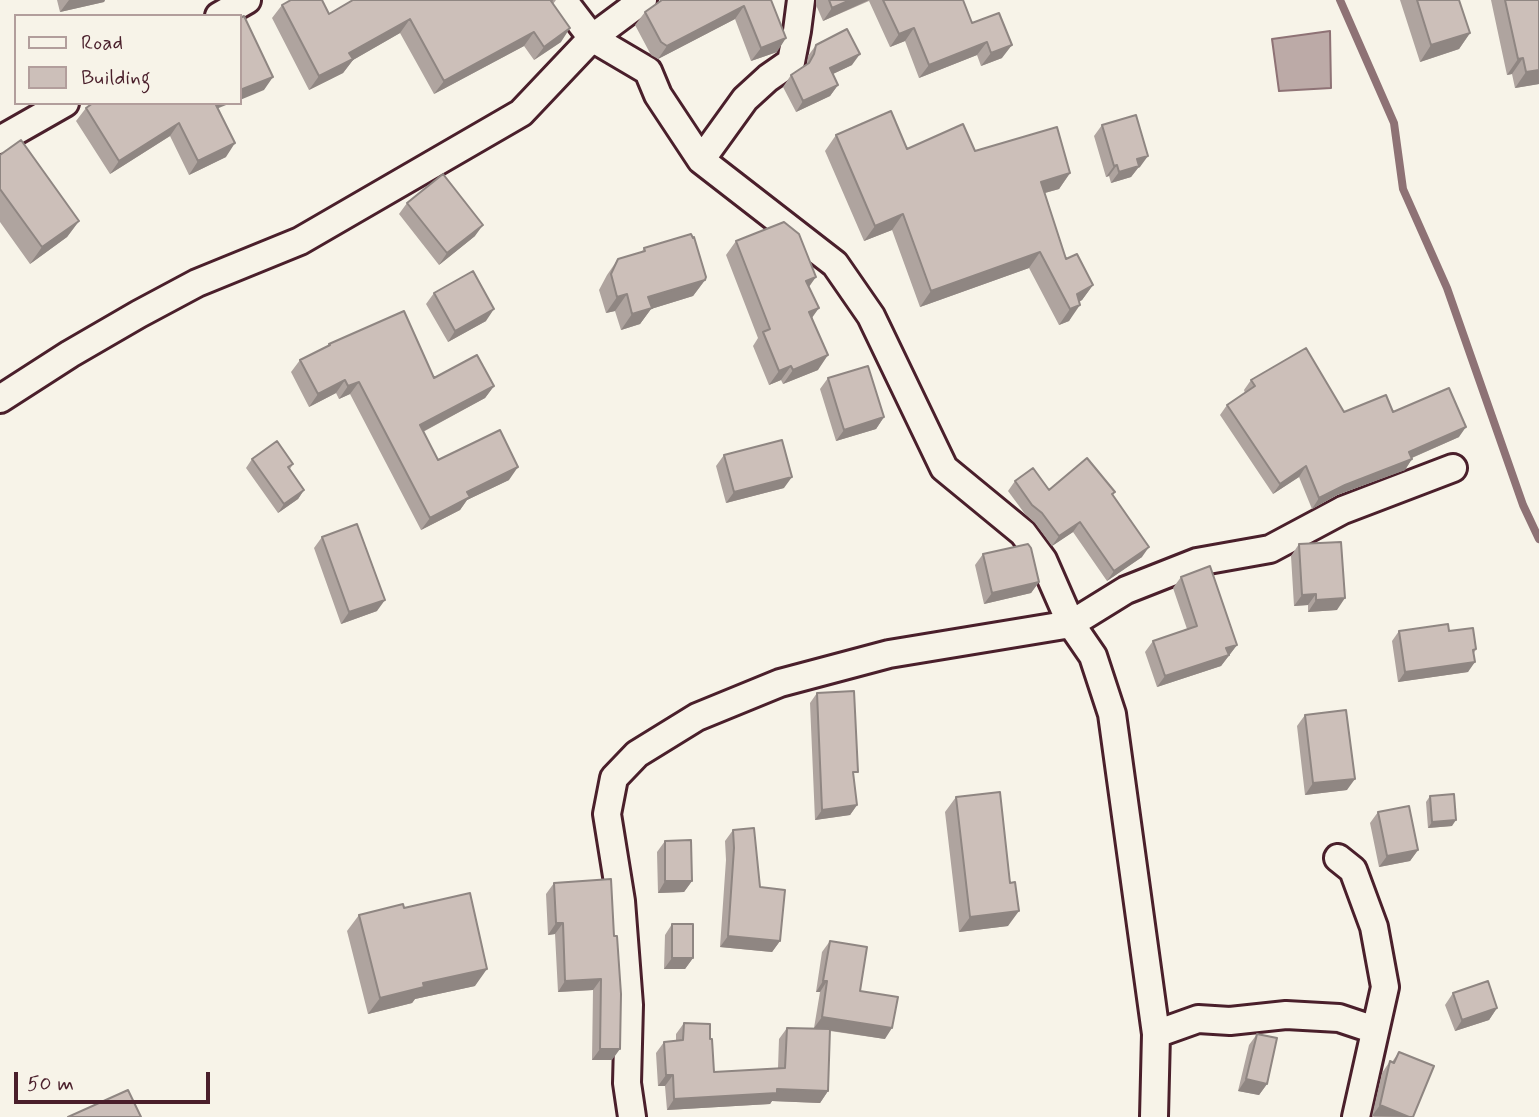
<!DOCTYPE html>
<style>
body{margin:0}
#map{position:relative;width:1539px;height:1117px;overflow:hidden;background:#f7f3e8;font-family:Mynerve,sans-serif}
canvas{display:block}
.legend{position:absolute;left:14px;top:14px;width:228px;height:91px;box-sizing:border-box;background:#f7f3e8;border:2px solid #b29e9c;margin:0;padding:9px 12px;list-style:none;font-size:21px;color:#4a1f2b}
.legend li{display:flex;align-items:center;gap:14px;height:35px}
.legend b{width:35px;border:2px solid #b29e9c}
.scale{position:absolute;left:14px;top:1072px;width:196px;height:32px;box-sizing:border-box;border:4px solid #4a1f2b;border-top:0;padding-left:9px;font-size:21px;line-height:24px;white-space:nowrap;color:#4a1f2b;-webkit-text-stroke:5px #f7f3e8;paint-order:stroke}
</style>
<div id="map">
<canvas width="1539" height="1117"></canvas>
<ul class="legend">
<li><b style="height:9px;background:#f7f3e8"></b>Road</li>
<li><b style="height:19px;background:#ccbfb9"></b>Building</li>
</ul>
<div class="scale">50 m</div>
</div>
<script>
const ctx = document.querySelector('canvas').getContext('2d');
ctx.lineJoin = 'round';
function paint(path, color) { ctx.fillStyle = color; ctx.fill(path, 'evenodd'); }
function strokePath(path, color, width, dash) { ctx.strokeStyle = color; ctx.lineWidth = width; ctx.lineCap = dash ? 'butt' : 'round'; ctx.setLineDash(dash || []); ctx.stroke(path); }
const water = new Path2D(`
 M1330,31L1331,88L1279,91L1272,39Z`);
const stream = new Path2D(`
 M1340,0L1394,123L1403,189L1447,288L1523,505L1539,539`);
const street = new Path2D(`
 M563,0L592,38L648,71L658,95L701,160L835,264L871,316L944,468L1023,533L1043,560L1071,624L1093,656L1112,714L1156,1034L1154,1117
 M219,16L247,0
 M0,140L65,103
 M701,160L745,99L768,78L791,62L797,31L801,0
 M0,399L70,354L139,314L197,283L300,241L521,113L592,38L643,0
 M1338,858L1353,870L1374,927L1385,987L1356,1117
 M1156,1034L1198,1019L1230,1021L1286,1015L1339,1018L1375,1030
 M632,1117L627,1083L629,1005L621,901L607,814L614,778L637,754L697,717L780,683L889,654L1071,624L1126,590L1197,562L1270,549L1343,510L1453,468`);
const wall = new Path2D(`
 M57,0H105L104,2L60,12Z
 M353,0H556L553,4L561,42L534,60L524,46L434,94L400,33L353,60L343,73L309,90L272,18L282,5L329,14Z
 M771,0L777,52L751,61L735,19L658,59L651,55L635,25L645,12Z
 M816,0H963L972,23L1002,58L981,66L977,55L919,78L905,41L890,47L869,1L823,21L816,5Z
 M1400,0H1459L1470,33L1459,49L1420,62Z
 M1491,0H1539V84L1515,88L1512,74L1507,75Z
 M816,45L852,65L833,74L838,85L830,96L796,112L783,87L791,75L807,64L808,56Z
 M86,108L218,109L226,157L189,175L170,136L110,174L76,121Z
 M1102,125L1140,167L1138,168L1131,177L1111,183L1109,176L1106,177L1094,136Z
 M836,135L907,149L975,151L1070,173L1059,189L1045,193L1066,259L1093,285L1082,300L1079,302L1069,321L1059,325L1029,268L920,307L892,230L864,241L825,151Z
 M0,155L79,221L67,237L30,264L0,222Z
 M407,203L475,236L439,265L399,214Z
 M736,241L809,287L818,370L783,384L781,380L769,385L753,346L758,338L726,255Z
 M644,248L705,280L693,296L651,309L640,324L621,330L615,311L606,313L599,290L607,275L618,259L641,253Z
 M434,293L486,321L448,342L426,304Z
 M329,344L434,378L494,386L485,398L423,432L438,460L509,480L467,500L460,510L421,530L350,394L339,399L336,393L309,407L291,372L300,360L328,346Z
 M828,378L884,417L876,429L836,441L820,389Z
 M1251,380L1344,412H1393L1459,437L1412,458L1405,470L1337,495L1312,509L1299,477L1273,494L1220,415L1227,405L1245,393L1244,390Z
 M724,455L784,488L726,503L716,466Z
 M252,459L293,464L290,469L304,490L298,499L278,513L246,468Z
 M1015,481L1049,490L1115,492L1113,495L1142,557L1107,581L1073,532L1052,546L1035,523L1025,514L1008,491Z
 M322,537L377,611L341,624L314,548Z
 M1299,544L1337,610L1308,612V605L1294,606L1291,556Z
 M983,554L1039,582L1031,593L984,604L975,565Z
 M1181,577L1237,645L1221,666L1157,687L1145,652L1153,641L1187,629L1173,588Z
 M1399,631H1449L1476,649L1474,653L1468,672L1398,682L1392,641Z
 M817,693L854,778L857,805L850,815L815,820L810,703Z
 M1305,715L1347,790L1305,795L1297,726Z
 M1430,796L1452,826L1428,828L1426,802Z
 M956,797L1008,926L959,932L945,812Z
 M1378,812L1418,850L1410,861L1379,867L1370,823Z
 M733,830L760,887L780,941L772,952L720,947L726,860L725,841Z
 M665,841L692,881L684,892L658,893L657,852Z
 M611,879L612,1060H592L593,990L558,992L555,934L548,935L546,894L554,883Z
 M404,908L475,986L415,999L412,1003L368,1014L347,931L359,915Z
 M672,924L693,958L685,969H664L665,935Z
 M830,941L860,991L885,1039L830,1031L828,1091L820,1103L772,1101L770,1104L667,1110L665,1086H658L656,1053L664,1042L676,1041V1034L684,1023L710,1039L714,1072L778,1068L779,1039L787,1028L819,1029L814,1028L820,992H816L822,952Z
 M1453,993L1497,1008L1489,1020L1455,1031L1445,1005Z
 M1257,1034L1267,1084L1259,1095L1238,1091L1249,1045Z
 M1399,1052L1413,1117H1374L1372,1116L1382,1073L1390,1061L1392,1062Z`);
const shadedWall = new Path2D(`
 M69,0H105L104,2L60,12Z
 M850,0H869L823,21L832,8Z
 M744,6L735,19L658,59L667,46Z
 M410,19L400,33L353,60L343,73L309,90L319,76L349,53Z
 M570,28L561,42L534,60L544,47Z
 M914,28L905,41L890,47L899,34Z
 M534,32L524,46L434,94L444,81Z
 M1470,33L1459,49L1420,62L1431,45Z
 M786,38L777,52L751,61L761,48Z
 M987,42L977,55L919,78L929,65Z
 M1012,45L1002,58L981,66L991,53Z
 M860,54L852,65L822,79L830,68Z
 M1523,58L1512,74L1507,75L1518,59Z
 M1539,70V84L1515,88L1526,72Z
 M273,77L264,90L240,100V90Z
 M838,85L830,96L796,112L803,101Z
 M212,103H231L204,114Z
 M179,123L170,136L110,174L119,161Z
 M235,143L226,157L189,175L198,161Z
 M1148,156L1140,167L1138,168L1131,177L1111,183L1119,172L1137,159Z
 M1117,165L1109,176L1106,177L1114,166Z
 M1070,173L1059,189L1030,197L1041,182Z
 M903,214L892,230L864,241L875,226Z
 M79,221L67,237L30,264L42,247Z
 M483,225L475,236L439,265L447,253Z
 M1040,252L1029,268L920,307L931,291Z
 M816,277L806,291V281Z
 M705,280L693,296L651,309L640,324L621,330L632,314L648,297Z
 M1093,285L1082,300L1069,307L1077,294Z
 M627,294L615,311L606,313L617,297Z
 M1080,305L1069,321L1059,325L1070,309Z
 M819,308L809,322V312Z
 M494,309L486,321L448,342L455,331Z
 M828,355L818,370L783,384L793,370Z
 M791,366L781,380L769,385L779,371Z
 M345,380L336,393L309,407L318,394Z
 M359,382L350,394L339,399L348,386Z
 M494,386L485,398L411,438L420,425Z
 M884,417L876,429L836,441L844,430Z
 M1466,427L1459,437L1402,462L1409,452Z
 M1412,459L1405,470L1337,495L1312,509L1319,498L1345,485Z
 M1306,466L1299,477L1273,494L1280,484Z
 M518,467L509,480L467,500L460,510L421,530L430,518L467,492Z
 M792,477L784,488L726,503L734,492Z
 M304,490L298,499L278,513L284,504Z
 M1080,522L1073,532L1052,546L1059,536Z
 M1149,547L1142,557L1107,581L1114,571Z
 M1039,582L1031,593L984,604L992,593Z
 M1316,594L1308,605L1294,606L1302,595Z
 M1345,598L1337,610L1308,612L1316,600Z
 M385,600L377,611L341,624L349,612Z
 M1237,645L1221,666L1157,687L1165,676L1226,648Z
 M1475,662L1468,672L1398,682L1405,672Z
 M1355,779L1347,790L1305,795L1313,783Z
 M857,805L850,815L815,820L822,810Z
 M1456,820L1452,826L1428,828L1432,822Z
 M1418,850L1410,861L1379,867L1387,856Z
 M665,881H692L684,892L658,893Z
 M1019,911L1008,926L959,932L970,917Z
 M556,923H563L555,934L548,935Z
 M728,936L780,941L772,952L720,947Z
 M672,958H693L685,969H664Z
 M487,969L475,986L415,999L412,1003L368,1014L380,998L423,983Z
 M601,979L593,990L558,992L565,981Z
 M823,981H827L820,992H816Z
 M1497,1008L1489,1020L1455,1031L1462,1020Z
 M822,1017L892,1028L885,1039L814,1028Z
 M600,1049H620L612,1060H592Z
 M666,1075H673L665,1086H658Z
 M1246,1079L1267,1084L1259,1095L1238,1091Z
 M777,1089L828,1091L820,1103L772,1101L770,1104L667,1110L674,1099Z
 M1380,1105L1409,1117L1372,1116Z`);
const building = new Path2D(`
 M291,0H322L329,14L353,0H552L551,1L570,28L544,47L534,32L444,81L410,19L349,53L353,59L319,76L282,5Z
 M662,0H771L786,38L761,48L744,6L667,46L661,42L645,12Z
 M829,0H850L832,8Z
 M883,0H963L972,23L999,13L1012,45L991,53L987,42L929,65L914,28L899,34Z
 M1417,0H1459L1470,33L1431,45Z
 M1505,0H1539V70L1526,72L1523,58L1518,59Z
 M244,16L273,77L240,90V18Z
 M847,29L860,54L830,68L838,85L803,101L791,75L809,63L814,54L816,45Z
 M93,103H215L235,143L198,161L179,123L119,161L86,108Z
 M891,111L907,149L963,124L975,151L1057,127L1070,173L1041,182L1066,259L1077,254L1093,285L1077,294L1080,305L1070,309L1040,252L931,291L903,214L875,226L836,135Z
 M1136,115L1148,156L1137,159L1139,166L1119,172L1117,165L1114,166L1102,125Z
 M21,140L79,221L42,247L0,189V155Z
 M443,174L483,225L447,253L407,203Z
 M784,222L799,234L816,277L806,281L819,308L809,312L828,355L793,370L791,366L779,371L763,332L770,329L736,241Z
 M691,234L693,238L694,237L706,277L705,280L648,297L652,308L632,314L627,294L617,297L611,274L618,259L645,251L644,248Z
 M473,271L494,309L455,331L434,293Z
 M404,311L434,378L477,355L494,386L420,425L438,460L500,430L518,467L467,492L470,497L430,518L359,382L348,386L345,380L318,394L300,360L330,345L329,344Z
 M1306,348L1344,412L1386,395L1393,412L1449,388L1466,427L1409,452L1412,459L1345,485L1319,498L1306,466L1280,484L1227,405L1255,386L1251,380Z
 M868,366L884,417L844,430L828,378Z
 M782,440L792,477L734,492L724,455Z
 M277,441L293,464L288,467L304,490L284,504L252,459Z
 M1087,458L1115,492L1112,494L1149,547L1114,571L1080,522L1059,536L1042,513L1032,505L1015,481L1033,468L1049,490Z
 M357,524L385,600L349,612L322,537Z
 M1341,542L1345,598L1316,600V594L1302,595L1299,544Z
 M1028,544L1031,548L1039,582L992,593L983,554Z
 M1210,566L1237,645L1226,648L1229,655L1165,676L1153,641L1197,626L1181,577Z
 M1448,624L1449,631L1473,628L1476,649L1473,650L1475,662L1405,672L1399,631Z
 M854,691L858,772H853L857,805L822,810L817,693Z
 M1346,710L1355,779L1313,783L1305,715Z
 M1000,792L1010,883L1015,882L1019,911L970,917L956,797Z
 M1454,794L1456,820L1432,822L1430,796Z
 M1409,806L1418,850L1387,856L1378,812Z
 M754,828L760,887L785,890L780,941L728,936L734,848L733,830Z
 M691,840L692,881H665V841Z
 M611,879L614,936H617L621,994L620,1049H600L601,979L565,981L563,923H556L554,883Z
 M470,893L487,969L423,983L424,987L380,998L359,915L403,904L404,908Z
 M672,924H693V958H672Z
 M830,941L867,947L860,991L898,997L892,1028L822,1017L827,981H823Z
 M1488,981L1497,1008L1462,1020L1453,993Z
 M684,1023L710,1024V1039H712L714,1072L785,1068L787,1028L830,1029L828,1091L777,1089V1093L674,1099L673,1075H666L664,1042L683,1040Z
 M1257,1034L1277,1038L1267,1084L1246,1079Z
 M1399,1052L1434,1066L1413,1117H1409L1380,1105L1390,1061L1394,1063Z
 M128,1090L141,1117H68Z`);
paint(water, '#bcaaa7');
strokePath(water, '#8e7275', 2);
strokePath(stream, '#8e7275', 8);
strokePath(street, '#4a1f2b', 32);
strokePath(street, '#f7f3e8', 26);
paint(wall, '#afa49f');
paint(shadedWall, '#8f8682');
paint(building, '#ccbfb9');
strokePath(building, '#8f8682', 2);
</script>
